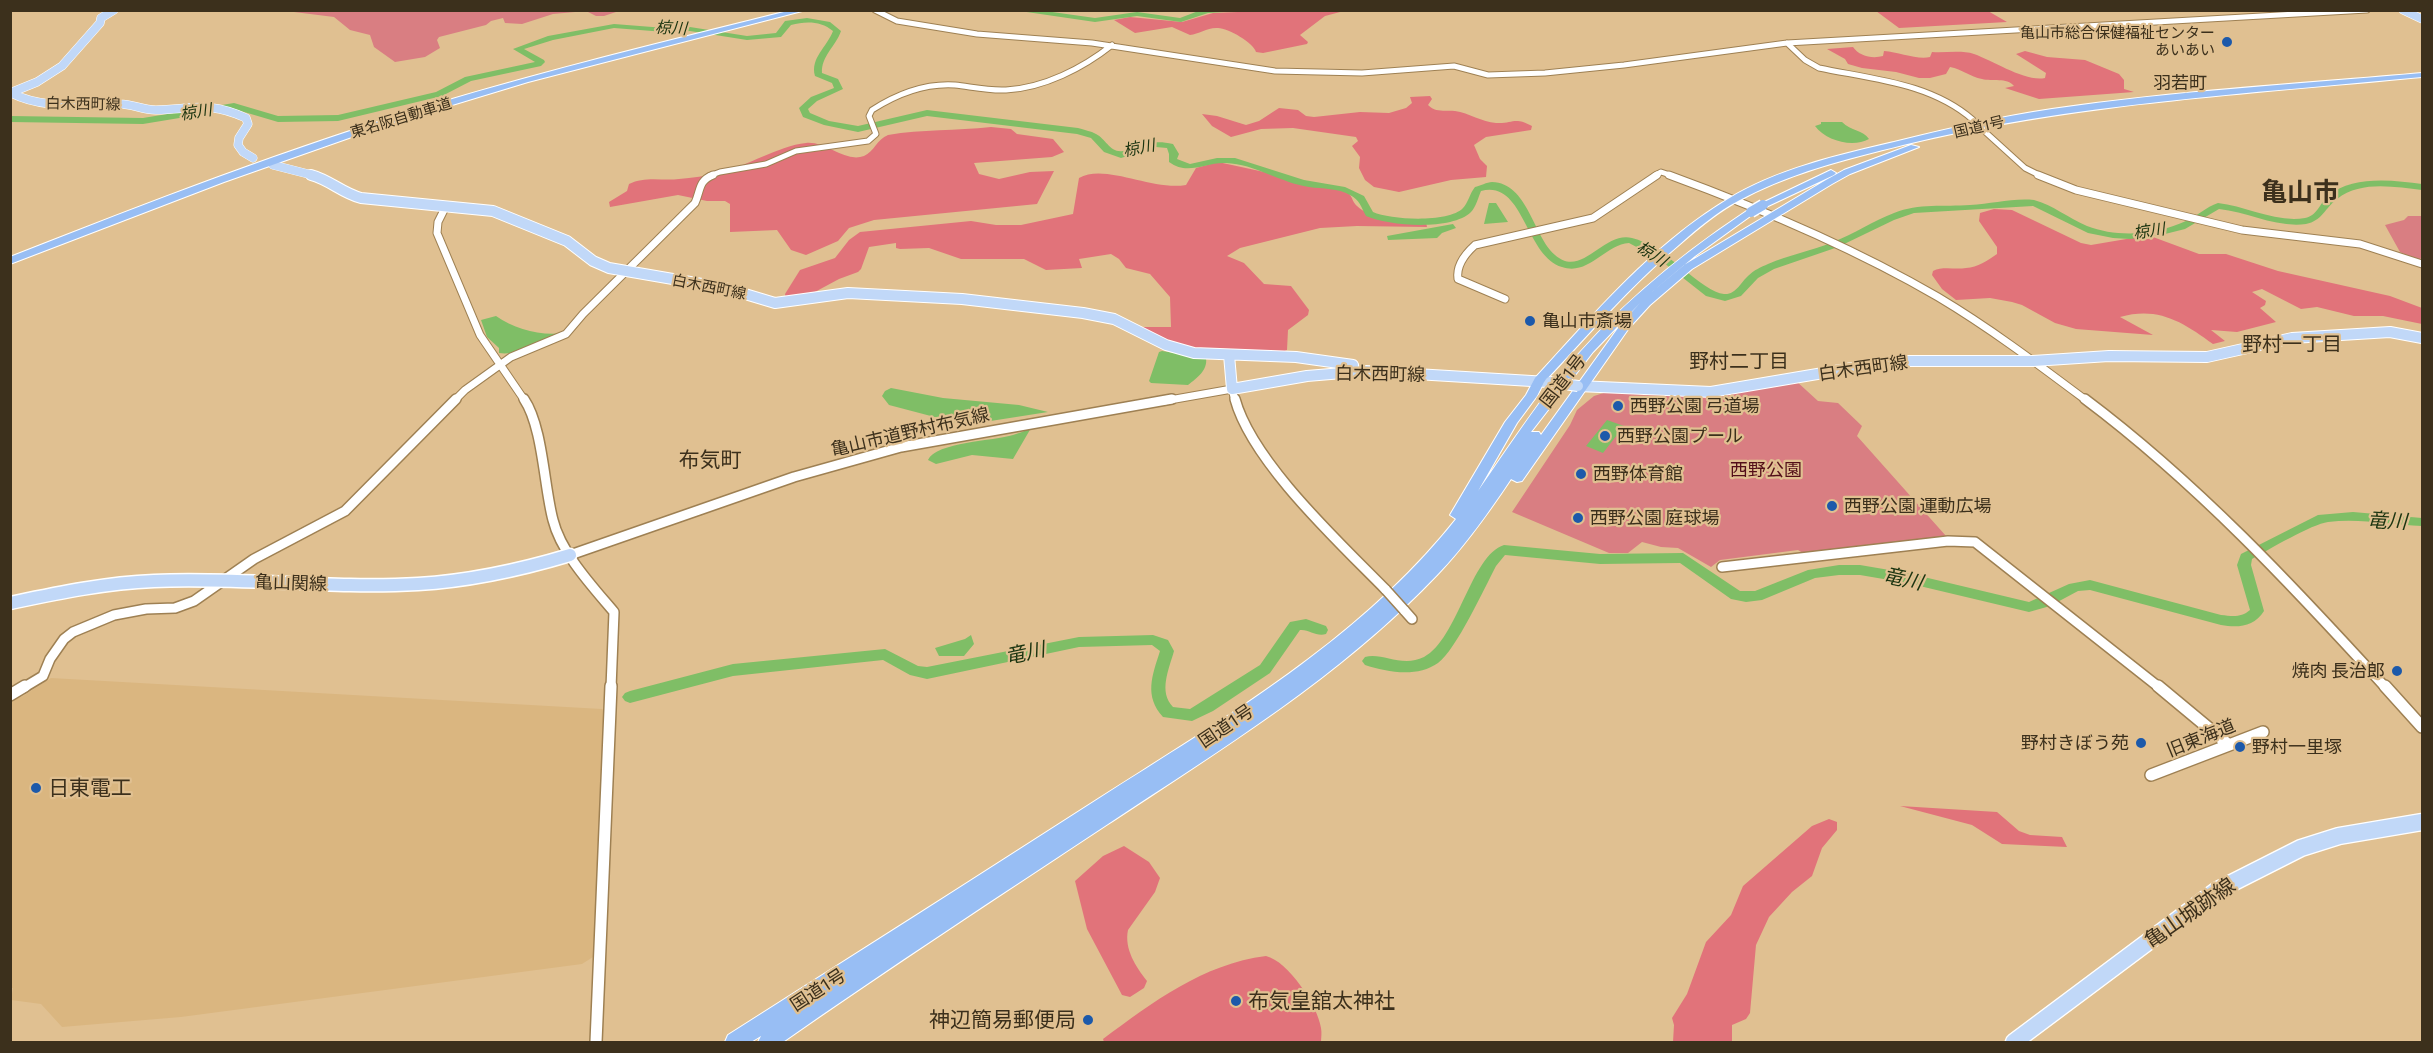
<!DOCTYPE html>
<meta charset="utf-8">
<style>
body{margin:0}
#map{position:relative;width:2433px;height:1053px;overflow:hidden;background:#e0c091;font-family:Commissioner,sans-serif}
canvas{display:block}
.frame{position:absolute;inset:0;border:12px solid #3c301c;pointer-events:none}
</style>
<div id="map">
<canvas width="2433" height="1053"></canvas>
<div class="frame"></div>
</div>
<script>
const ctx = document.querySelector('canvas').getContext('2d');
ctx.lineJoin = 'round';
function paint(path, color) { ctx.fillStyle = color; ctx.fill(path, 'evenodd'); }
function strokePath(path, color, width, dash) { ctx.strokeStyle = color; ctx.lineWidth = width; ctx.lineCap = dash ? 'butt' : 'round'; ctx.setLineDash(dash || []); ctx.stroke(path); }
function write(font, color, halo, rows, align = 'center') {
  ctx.font = font + ' Commissioner,"Noto Sans JP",sans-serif'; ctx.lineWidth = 4.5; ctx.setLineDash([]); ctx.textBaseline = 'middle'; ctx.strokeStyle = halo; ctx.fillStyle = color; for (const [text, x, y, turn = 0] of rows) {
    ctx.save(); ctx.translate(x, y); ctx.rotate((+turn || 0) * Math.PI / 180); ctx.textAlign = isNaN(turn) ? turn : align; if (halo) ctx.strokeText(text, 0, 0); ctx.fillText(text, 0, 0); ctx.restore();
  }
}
const built = new Path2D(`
 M51,678L602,709L607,712L593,957L582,964L181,1017L62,1027L41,1004L11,1000L13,988H10L11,701L23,696Z`);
const green = new Path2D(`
 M286,11H619L604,16H596L586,11L553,14L522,24L505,23L503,18L491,21L486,25L439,37L437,40L440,48L425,57L395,62L374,47L370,35L350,30L334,17Z
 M2408,216H2422V258L2417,260L2400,252L2385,225L2404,220Z
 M1795,380L1818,401L1838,403L1862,426L1857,436L1946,536L1803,553L1798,550L1720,560L1711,567L1678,548L1661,547L1642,542L1628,553H1609L1512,512L1570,425L1577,410L1594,396L1610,391L1695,395Z`);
const forest = new Path2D(`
 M1262,11H1344L1325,16L1300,35L1308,42L1307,44L1263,53L1256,52C1254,43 1228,28 1218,28C1208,27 1199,34 1190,35L1172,27L1135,33L1114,20L1130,17L1182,22L1213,13Z
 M1876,11H1988L2007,22L1899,28Z
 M1853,47C1859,56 1872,59 1883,56L1884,51C1899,52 1917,60 1930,57L1932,52C1945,53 1962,50 1974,54C1994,61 2025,82 2045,78L2046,73L2016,54L2025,51L2047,57L2085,60L2119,74L2124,80V89L2134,92L2039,99L2005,88L2014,86C2007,77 1992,82 1982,79C1970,77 1962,69 1950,67L1946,74L1930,78H1919L1896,72L1862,68L1848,64L1845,59L1827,49Z
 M1430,96L1432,99L1428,105C1436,113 1445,110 1455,111C1469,113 1482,122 1496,123C1513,124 1514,116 1532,126L1531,130L1486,137L1474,145L1480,159L1487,166L1486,177L1451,180L1399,192L1374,187L1365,180L1359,168L1360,157L1352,146L1358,141L1356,137L1293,128L1261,129L1231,137L1212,126L1202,114L1217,116L1246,125L1259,121L1279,108L1298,110L1306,116L1314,117L1360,112L1389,113L1406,108L1412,103L1410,97Z
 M991,127L1011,129L1017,134L1053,139L1064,152L1052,157L974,163L979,174L999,179L1030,172L1054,171L1037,204L874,220L849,228L838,241L806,255L791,250L777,230L730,232V204L725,201H707L678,195L610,207L609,202L627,191L629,184C645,176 662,181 679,179C692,178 706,176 719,173C748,166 778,146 806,143C826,141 845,163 864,156C874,152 877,139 888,135C922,129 956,131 991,127Z
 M1218,162L1343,189C1355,197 1350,199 1357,206C1371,220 1408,221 1426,222L1427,227L1357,226L1320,228L1240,248L1227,256L1244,263L1264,284L1291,286L1309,310L1308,315L1288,330L1287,350L1275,355L1184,347L1133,327H1171L1170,297L1150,274L1126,268L1119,259L1111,254L1079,259L1082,268L1046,270L1024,259H961L929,248L900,249L896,248V243L869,247L861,269L858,272L839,279L813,293L786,299L785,294L800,270L835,258L849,240L860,232L971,221L996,225H1021L1073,214L1079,178C1105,163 1152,191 1186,185L1196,168Z
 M1994,209L2012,210L2081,243L2091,245L2144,236L2153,237L2199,254H2226L2278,271L2390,296L2422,308V324L2383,316H2354L2317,307L2301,309L2262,289L2252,292L2266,301L2265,305L2260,308L2276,322L2237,332L2211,330L2225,341L2213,344C2183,322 2158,306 2120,317L2153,335L2076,329L2055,323L2022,305L2012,302L1990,298L1956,300L1942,289L1932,275L1933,271C1943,266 1955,270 1966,268C1978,267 1987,261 1997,254V247L1979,221L1980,213Z
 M1900,806L1997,812L2019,831L2030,835L2062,837L2067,847L2002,844L1972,825Z
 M1829,819L1837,822V830L1822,848L1812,876L1792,892L1769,917L1756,945L1750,1013L1746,1019L1732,1025V1042H1673L1674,1025L1672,1018L1687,994L1706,942L1731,915L1743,886L1812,826Z
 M1124,846L1149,862L1160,878L1155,892L1128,930C1124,949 1136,967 1147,981L1144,988L1130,997L1122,995L1087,929L1075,881L1103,856Z
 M1266,956C1288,961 1318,1006 1321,1028C1322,1033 1321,1038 1321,1042H1104L1103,1039C1153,1002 1203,964 1266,956Z`);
const water = new Path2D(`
 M1821,122H1842C1851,131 1863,130 1869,139C1853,148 1826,141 1815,126L1821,124Z
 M1489,203H1496L1508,222L1484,224Z
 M1453,224L1456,228L1442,233L1437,238L1388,240L1387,236Z
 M496,316C515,329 540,336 563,333C545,341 519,356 499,353V348L487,337L481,320Z
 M1162,351L1206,358C1208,370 1197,378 1188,385L1151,383L1149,381L1159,352Z
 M891,388L943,398L1019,405L1048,412L965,425L889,405L882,396L885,391Z
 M1607,420L1624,426L1603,453L1586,446Z
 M1031,428L1013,459L972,455L936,464L928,460C936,442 994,441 1013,435C1019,433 1025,431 1031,428Z
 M971,635L974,644L964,656H939L935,648L965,639Z`);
const river = new Path2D(`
 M1013,10H1038L1095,18L1137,12L1180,18L1201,10H1254L1208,13L1181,22L1137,16L1095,22Z
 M807,18L830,22L841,31C836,46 821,56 822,73L838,79L843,89L817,101L808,109L810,113L829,121L858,126L927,110L1078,128C1084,130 1091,131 1096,134C1106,139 1110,153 1123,151C1144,149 1147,138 1173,144L1179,154L1177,159L1190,164L1217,158H1235L1304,180L1345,187L1364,196L1373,212C1391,220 1449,223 1463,208C1468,203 1470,193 1475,187C1480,186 1487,182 1492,182C1528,183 1533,236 1555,255C1582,279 1603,231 1632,238C1664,245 1703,293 1724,294C1736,295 1741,282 1748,276C1754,270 1761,267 1768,264C1789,255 1811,251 1833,242C1854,234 1873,221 1894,213C1919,203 1944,207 1970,205C1992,204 2012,198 2034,200C2053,205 2068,218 2087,226C2118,238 2156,235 2186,221C2197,216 2206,207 2218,203C2246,206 2276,223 2305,218C2317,216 2320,203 2328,196C2352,175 2393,180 2422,184V190C2395,187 2361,180 2337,199C2325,208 2322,221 2306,224C2276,228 2248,212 2219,209L2185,229L2161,235L2130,239L2113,238L2088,233L2033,206L1914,213L1894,220L1838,247L1774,269L1758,278L1741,296L1725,301L1706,296L1659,259L1629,243C1604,245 1589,276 1562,267C1525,256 1524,179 1481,191C1478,198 1476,207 1471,212C1452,231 1388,226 1366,216C1361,207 1360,200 1350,195C1338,188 1323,189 1309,187C1281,183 1255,164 1226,163C1205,162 1188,176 1169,162V154L1167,148L1156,147L1121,158L1104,152L1091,138L1077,134L927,116L858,132L824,125L803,117L799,108L811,97L834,88L832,83L815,76C810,58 827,47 833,31C821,21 806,21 791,25L781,37L747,40L690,31L665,32L614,28L553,40L524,49L544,60L545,62L541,66L471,81L442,96L338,121L278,122L234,109L143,124L10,122V116L143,118L234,103L278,116L338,115L436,92L465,77L535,62L513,49L548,36L614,24L665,28L690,27L747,36L776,33L785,21Z
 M2353,512L2422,518V526C2391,525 2360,518 2328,522C2312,524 2268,550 2252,559L2251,565L2264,611C2254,627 2238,628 2221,625L2090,590L2078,591L2050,606L2029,612L1907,583L1860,575H1839L1815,578L1762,600L1746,602L1731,599L1680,563L1600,564L1505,555L1496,566C1484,589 1456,650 1438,663C1417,678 1387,672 1365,665L1362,661L1365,657C1382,652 1402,668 1424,657C1458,639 1471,555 1504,545L1600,554L1683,553L1740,591H1755L1808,570L1839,565H1860L1907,573L2029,602L2069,584L2090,580L2221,615C2232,616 2241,618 2250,610L2237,565L2241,554L2318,515Z
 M1306,619L1326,626L1328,630L1326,634C1316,637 1309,629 1300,630L1270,673L1213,711L1192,721L1163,717C1144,696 1152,676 1160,651L1152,645L1079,647L927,679L910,675L883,660L733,676L630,703L625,701L622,697L625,693L630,691L733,664L885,649L918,666L927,667L1079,637L1153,635L1168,640L1174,651C1169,669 1158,692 1173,707L1190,709L1260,665L1290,622Z`);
const minorFar3 = new Path2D(`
 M875,10L897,21L977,34L1092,43L1275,71L1362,73L1454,66L1488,75L1545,73L1624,65L1787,43L2367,10
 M1787,43L1805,60L1819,68C1872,79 1931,83 1973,120
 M1982,129L2025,168L2041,176
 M709,176L720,172L766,164L796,151L868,141L876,134L869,116L872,110C897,94 925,83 955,85C972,87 989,91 1006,90C1044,88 1083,68 1112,45
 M1654,176L1661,172L1673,176`);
const minorFar2 = new Path2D(`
 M1669,175C1762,209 1852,247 1938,297C1990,328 2039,365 2087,401
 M2038,175L2076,190L2242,230L2360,244L2422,264
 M446,206L438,222L437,233L480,335L525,401
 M1505,299L1458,279C1456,266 1465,254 1475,245L1593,218L1657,175
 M454,401L465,390L511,357L566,334L583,314L695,203C701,190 698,181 713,175
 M1164,401L1232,389L1235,401`);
const minorFar1 = new Path2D(`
 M524,399C543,427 544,487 553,520C561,553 593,587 614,612L611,688
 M1235,399C1252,462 1340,543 1386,590
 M2085,399C2197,483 2292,585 2386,688
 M570,555L794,477L901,447L1172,399
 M1722,567L1948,541L1975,542L2160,688
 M1404,610L1412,619
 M23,688L43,676L50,659L64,639L73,632L114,615L146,609L175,608L194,601L254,559L345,511L456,399`);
const minor = new Path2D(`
 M2158,686L2229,745
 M2385,686L2422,727
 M10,695L25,686
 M2151,775L2263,732
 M596,1042L611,686`);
const majorFar3 = new Path2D(`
 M2403,10L2422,19
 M10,93L37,82L62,66L100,23L101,18L114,10
 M11,93C47,111 82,102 120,104C132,104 143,110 156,110C194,109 209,101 246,118L248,124L239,138L238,145L243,152L253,158
 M273,165L316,176`);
const majorFar2 = new Path2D(`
 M311,175C330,180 342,193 361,198L493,211L567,241L593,261L609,268L725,288L775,303L848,293L962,299L1083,313L1114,319L1166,345L1194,353L1296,357L1353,365
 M1229,355L1232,389L1307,376L1366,371L1548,382
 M1578,386L1711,392L1894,361H2033L2109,356L2207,357L2292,338L2390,332L2422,338`);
const majorFar1 = new Path2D(`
 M10,603C58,593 105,583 154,581C242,577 330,589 418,584C470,581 520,570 570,555`);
const major = new Path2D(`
 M2014,1042L2216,891L2301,848L2339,836L2422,822`);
const highway = new Path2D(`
 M792,10H806L528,82L383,126L224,182L10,264V257C150,202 289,148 432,105C551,69 672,40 792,10Z
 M2422,73V77C2248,94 2073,103 1903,145C1847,159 1789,173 1738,201C1717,212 1698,228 1680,244C1630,286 1588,335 1544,382L1537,396L1517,423L1478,491C1505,452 1531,413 1560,376C1613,310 1677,257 1748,210L1756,212L1695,256L1647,296L1684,265L1826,180L1844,170L1911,145L1919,147L1850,174L1832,184L1692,269L1650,305L1629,328L1522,481L1517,482L1511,479C1489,512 1465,546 1437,575C1341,676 1223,748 1108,824C999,896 890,967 783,1042H758L761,1036L751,1042H725L728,1035C851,957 975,878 1098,799C1225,718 1361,639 1456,519L1450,515L1505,422L1526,395L1535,378C1594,314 1652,245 1728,199C1777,169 1838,155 1894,142C1946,129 1998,117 2052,109C2174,91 2299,84 2422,73ZM1640,303L1621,324L1541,435L1539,432H1531L1593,352Z
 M1831,170L1836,173L1834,175L1766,207L1758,205Z`);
const minorBridge = new Path2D(`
 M1386,590L1404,610`);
const majorBridge = new Path2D(`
 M1550,382L1578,386`);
const highwayBridge = new Path2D(`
 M1751,212L1763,205`);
const markers = [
 [2227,42,6,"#1c59aa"],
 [1530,321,6,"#1c59aa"],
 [1618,406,6,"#1c59aa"],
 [1605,436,6,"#1c59aa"],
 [1581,474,6,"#1c59aa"],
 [1832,506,6,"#1c59aa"],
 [1578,518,6,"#1c59aa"],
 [2397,671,6,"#1c59aa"],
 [2141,743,6,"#1c59aa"],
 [2240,747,6,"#1c59aa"],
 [36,788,6,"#1c59aa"],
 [1236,1001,6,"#1c59aa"],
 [1088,1020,6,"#1c59aa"]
];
const farPoinames = [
 ["亀山市総合保健福祉センター",2215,33],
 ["あいあい",2215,50]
];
const farStreetnames = [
 ["白木西町線",83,104,1],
 ["東名阪自動車道",401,118,-17],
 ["国道1号",1979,127,-13],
 ["白木西町線",709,287,11]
];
const farWaternames = [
 ["椋川",671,28,3],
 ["椋川",196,112,-9],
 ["椋川",1139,148,-11],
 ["椋川",2149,231,-8],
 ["椋川",1652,254,32]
];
const farQuarternames = [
 ["羽若町",2180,83]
];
const poiNames = [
 ["亀山市斎場",1542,321],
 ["西野公園 弓道場",1630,406],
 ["西野公園プール",1617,436],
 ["西野体育館",1593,474],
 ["西野公園 運動広場",1844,506],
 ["西野公園 庭球場",1590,518],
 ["焼肉 長治郎",2385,671,"right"],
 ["野村きぼう苑",2129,743,"right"],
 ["野村一里塚",2252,747]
];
const streetNames = [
 ["白木西町線",1863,368,-8],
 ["白木西町線",1380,374,1],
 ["国道1号",1563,381,-52],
 ["亀山市道野村布気線",910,432,-13],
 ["亀山関線",291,583,2],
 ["国道1号",1226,726,-34],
 ["旧東海道",2201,738,-22],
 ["国道1号",818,990,-33]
];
const parkNames = [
 ["西野公園",1766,470]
];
const neighbourhoodNames = [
 ["野村一丁目",2292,344],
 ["野村二丁目",1739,361]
];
const waterNames = [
 ["竜川",2387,521,3],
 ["竜川",1903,579,12],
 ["竜川",1025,653,-12]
];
const quarterNames = [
 ["布気町",710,460]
];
const nearPoinames = [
 ["日東電工",48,788],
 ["布気皇舘太神社",1248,1001],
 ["神辺簡易郵便局",1076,1020,"right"]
];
const nearStreetnames = [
 ["亀山城跡線",2190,913,-35]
];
const farTownnames = [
 ["亀山市",2300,192]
];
paint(built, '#dab680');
paint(green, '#d97e82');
paint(forest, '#e1737a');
paint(water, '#7fbe66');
paint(river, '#7fbe66');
strokePath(minorFar3, '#9e8053', 7);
strokePath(minorFar2, '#9e8053', 9);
strokePath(minorFar1, '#9e8053', 12);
strokePath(minor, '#9e8053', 14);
strokePath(majorFar3, '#fff', 9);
strokePath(majorFar2, '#fff', 12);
strokePath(majorFar1, '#fff', 15);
strokePath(major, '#fff', 19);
strokePath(highway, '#fff', 2);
strokePath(minorFar3, '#fff', 5);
strokePath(minorFar2, '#fff', 7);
strokePath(minorFar1, '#fff', 9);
strokePath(minor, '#fff', 11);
strokePath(majorFar3, '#c1d8f8', 8);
strokePath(majorFar2, '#c1d8f8', 10);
strokePath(majorFar1, '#c1d8f8', 12);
strokePath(major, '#c1d8f8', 16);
paint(highway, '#98bef4');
strokePath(minorBridge, '#9e8053', 12, []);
strokePath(majorBridge, '#fff', 12, []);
strokePath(highwayBridge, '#fff', 13, []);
strokePath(minorBridge, '#fff', 9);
strokePath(majorBridge, '#c1d8f8', 10);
strokePath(highwayBridge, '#98bef4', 10);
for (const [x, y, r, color] of markers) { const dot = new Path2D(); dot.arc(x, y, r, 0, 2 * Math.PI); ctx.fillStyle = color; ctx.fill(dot); strokePath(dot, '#e0c091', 2); }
write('15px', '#3c301c', '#e0c091', farPoinames, 'right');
write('15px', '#3c301c', '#e0c091', farStreetnames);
write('italic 16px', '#1b3410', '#e0c091', farWaternames);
write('18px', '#3c301c', '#e0c091', farQuarternames);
write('18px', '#3c301c', '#e0c091', poiNames, 'left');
write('18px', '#3c301c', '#e0c091', streetNames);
write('18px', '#530e19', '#e0c091', parkNames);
write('20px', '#3c301c', '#e0c091', neighbourhoodNames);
write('italic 20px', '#1b3410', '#e0c091', waterNames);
write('21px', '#3c301c', '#e0c091', quarterNames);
write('21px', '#3c301c', '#e0c091', nearPoinames, 'left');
write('21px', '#3c301c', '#e0c091', nearStreetnames);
write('bold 26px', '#3c301c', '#e0c091', farTownnames);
</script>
